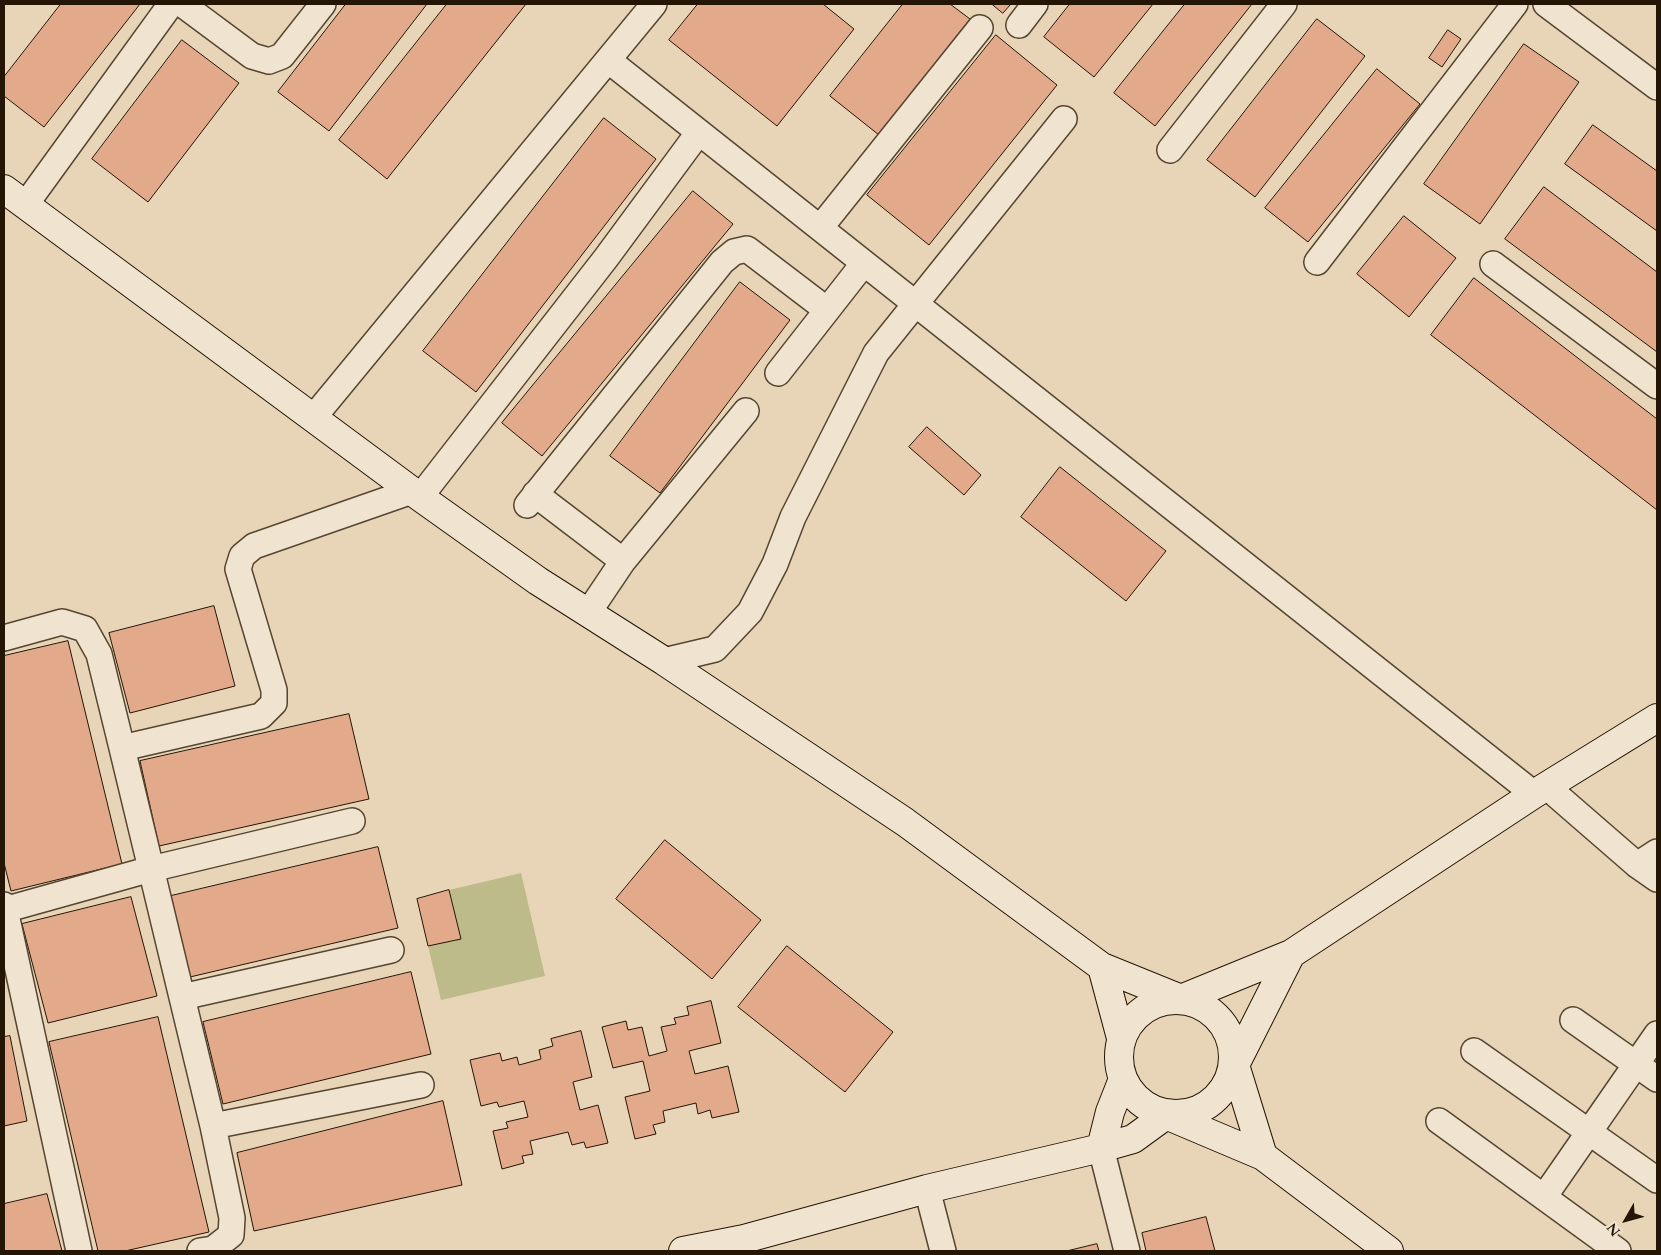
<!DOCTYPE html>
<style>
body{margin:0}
#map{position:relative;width:1661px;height:1255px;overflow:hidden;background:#e8d5b7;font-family:Cardo,serif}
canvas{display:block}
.frame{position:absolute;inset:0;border:5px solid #241504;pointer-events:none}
.north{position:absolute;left:1601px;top:1195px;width:50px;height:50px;-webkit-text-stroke:4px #f0e4d0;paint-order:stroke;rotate:232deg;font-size:14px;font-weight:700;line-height:20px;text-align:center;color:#241504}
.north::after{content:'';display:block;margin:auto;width:18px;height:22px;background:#241504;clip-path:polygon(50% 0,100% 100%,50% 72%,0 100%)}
</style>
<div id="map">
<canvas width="1661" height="1255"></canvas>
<div class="frame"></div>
<div class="north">N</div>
</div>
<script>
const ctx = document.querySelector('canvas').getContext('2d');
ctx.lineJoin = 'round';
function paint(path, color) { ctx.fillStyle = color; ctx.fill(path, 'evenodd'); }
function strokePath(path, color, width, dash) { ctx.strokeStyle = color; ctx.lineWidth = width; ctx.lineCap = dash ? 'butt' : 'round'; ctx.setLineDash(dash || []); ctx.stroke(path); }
const green = new Path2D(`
 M521,873L545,976L441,1000L428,946L460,938L449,890Z`);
const building = new Path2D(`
 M61,4H140L44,127L4,96V77Z
 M346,4H427L329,131L278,92Z
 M447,4H526L387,179L339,140Z
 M698,4H823L854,29L777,126L669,40Z
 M903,4H950L970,19L879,135L830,96Z
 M992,4H1011L1003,13Z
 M1070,4H1153L1094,77L1044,37Z
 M1185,4H1252L1155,126L1114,93Z
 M1317,19L1365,56L1255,197L1207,160Z
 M1448,30L1461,39L1442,67L1429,58Z
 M996,35L1057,85L929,245L867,195Z
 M182,40L239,83L148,202L92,159Z
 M1524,44L1579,82L1480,224L1424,184Z
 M1377,69L1420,104L1308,242L1265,208Z
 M604,118L656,159L476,392L423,351Z
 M1593,125L1657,171V231L1565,164Z
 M1544,187L1657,272V352L1505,239Z
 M693,191L733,224L542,456L502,423Z
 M1404,216L1456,258L1409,317L1357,274Z
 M1474,278L1657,419V510L1431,335Z
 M740,282L790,320L660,493L610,456Z
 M927,427L981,475L964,495L909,447Z
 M1060,467L1166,551L1126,601L1021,517Z
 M214,606L235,686L130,713L109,633Z
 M68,641L122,864L11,891L4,863V656Z
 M349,714L369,799L159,846L140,761Z
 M665,840L761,920L712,979L616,899Z
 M378,847L398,928L190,977L171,896Z
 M449,890L461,939L428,946L417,899Z
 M131,897L157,996L48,1023L22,924Z
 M787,946L893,1032L845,1092L738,1007Z
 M411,972L431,1054L223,1104L203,1022Z
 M711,1001L721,1043L689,1051L695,1074L728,1066L739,1112L712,1118L710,1110L698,1114L696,1103L663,1111L665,1122L653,1125L656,1134L635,1139L625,1097L650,1091L643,1061L613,1068L602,1027L626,1021L628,1030L642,1027L649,1056L667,1051L661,1027L676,1024L674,1018L689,1015L687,1007Z
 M158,1017L209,1232L125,1251H98L49,1042Z
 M581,1031L592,1077L573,1082L580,1110L598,1105L608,1143L586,1148L584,1142L572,1145L568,1132L530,1141L533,1154L522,1156L524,1163L502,1169L493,1131L508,1128L506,1122L528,1117L524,1101L499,1107L497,1102L481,1106L470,1060L500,1053L502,1061L517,1057L519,1065L541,1059L539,1050L553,1046L551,1039Z
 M10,1036L27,1121L4,1126V1037Z
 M443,1101L462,1185L254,1231L237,1153Z
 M47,1194L62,1251H4V1204Z
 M1206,1217L1215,1251H1146L1142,1233Z
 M1097,1244L1099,1251H1067Z`);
const street = new Path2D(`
 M182,4L252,56L269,61L282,56L323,4
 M1546,4L1657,87
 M1019,25L1035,4
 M608,60L1534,794
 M1170,150L1284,4
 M26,204L171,4
 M820,228L980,28
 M1317,262L1515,4
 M1493,264L1657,386
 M778,373L864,263
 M313,418L654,4
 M535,494L623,561
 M420,497L606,258L699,132
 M527,505L722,262L734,252L747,249L827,310
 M588,613L623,561L746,411
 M4,638L62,622L85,629L99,654L122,748L261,716L274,703V690L238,569L242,556L254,546L412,491
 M664,661L715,649L750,612L775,564L793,517L876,353L1064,119
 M122,748L213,1126L232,1218L231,1235L213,1249L200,1251
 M1546,786L1637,865L1657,879
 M1637,865L1657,852
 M4,905L79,1251
 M4,910L151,869L352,821
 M182,997L391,950
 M1573,1020L1657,1079
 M1474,1051L1657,1180
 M1439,1121L1618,1251
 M213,1126L421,1085
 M1101,1148L1127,1251
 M927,1189L943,1251
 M1544,1197L1657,1034`);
const secondary = new Path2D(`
 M4,189L420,497L538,581L664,661L905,822L1102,967L1181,999L1291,954L1235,1065L1263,1156L1166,1115L1133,1139L1101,1148L927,1189L744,1239L683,1251
 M1291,954L1534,794L1657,718
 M1102,967L1121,1038
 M1119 1057a57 57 0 1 1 114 0a57 57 0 1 1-114 0Z
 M1101,1148L1110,1112L1123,1079
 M1263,1156L1389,1251`);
paint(green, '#bdbb8a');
paint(building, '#e2a98b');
strokePath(building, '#241504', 1);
strokePath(street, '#554531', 28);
strokePath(secondary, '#241504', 30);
strokePath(street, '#f0e4d0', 25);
strokePath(secondary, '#f0e4d0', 28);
</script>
